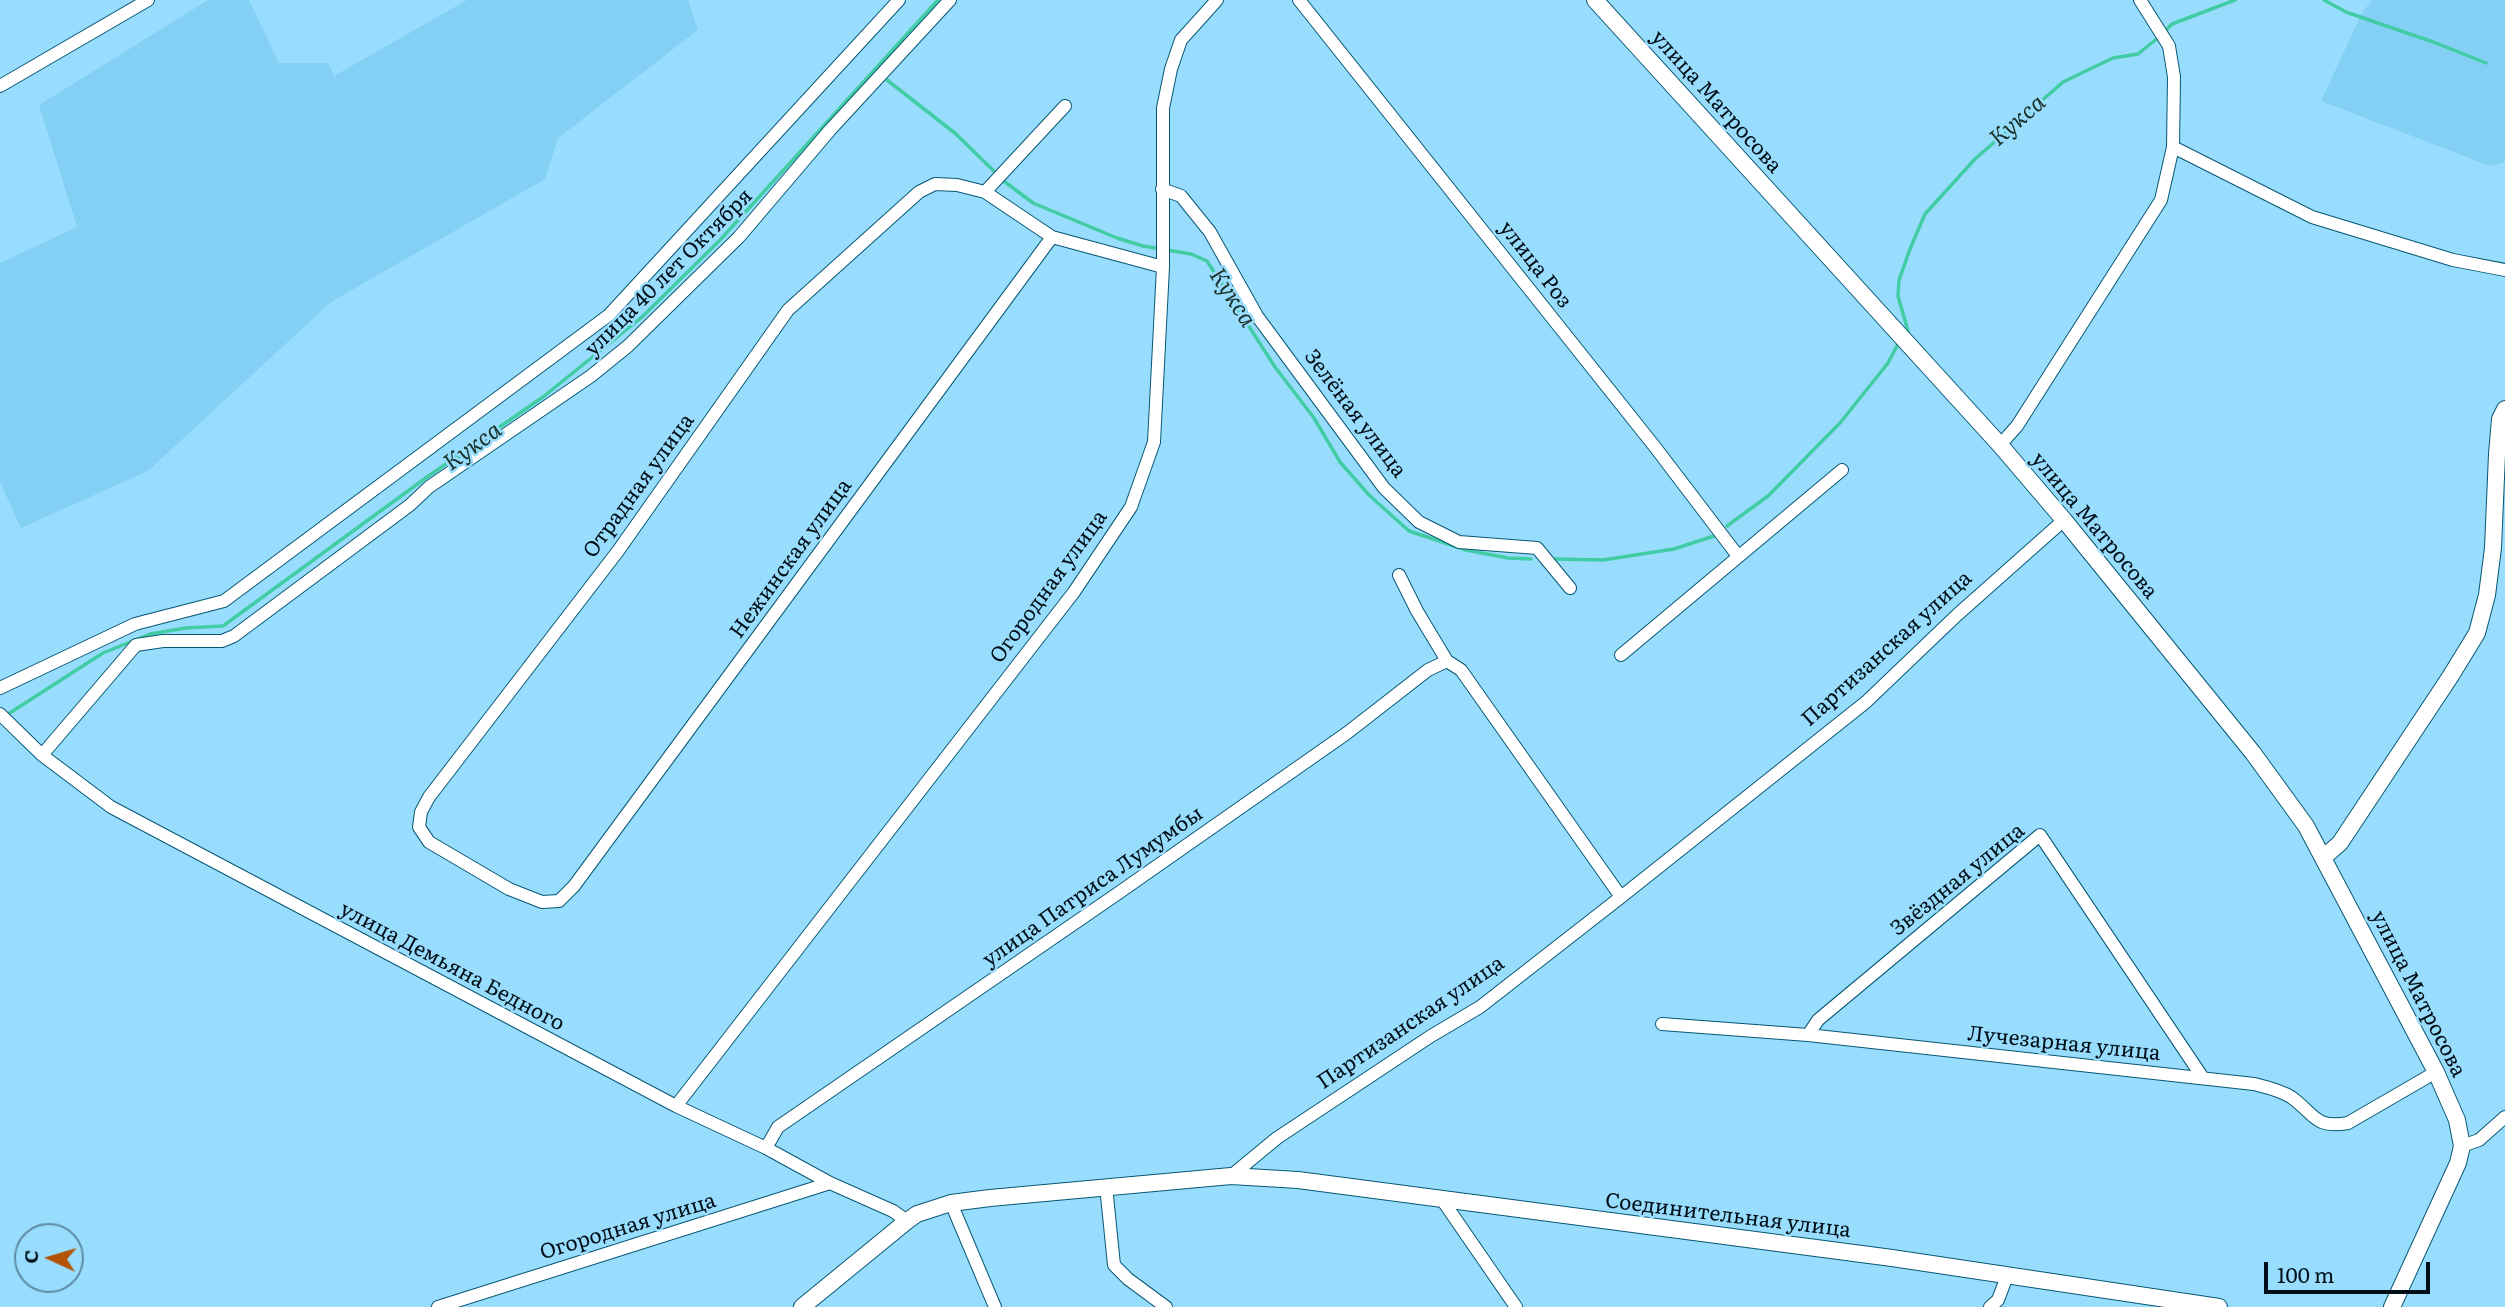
<!DOCTYPE html>
<meta charset="utf-8">
<style>
body{margin:0}
#map{position:relative;width:2505px;height:1307px;overflow:hidden;background:#99ddfe;font-family:Literata,serif}
canvas{display:block}
.north{position:absolute;left:14px;top:1223px;width:70px;height:70px;box-sizing:border-box;background:#99ddfe;border:2px solid #5c8aa2;border-radius:50%;rotate:274deg;font-size:19px;font-weight:700;line-height:28px;text-align:center;color:#000e17}
.north::after{content:'';display:block;margin:auto;width:24px;height:32px;background:#b25305;clip-path:polygon(50% 0,100% 100%,50% 72%,0 100%)}
.scale{position:absolute;left:2264px;top:1262px;width:166px;height:32px;box-sizing:border-box;border:4px solid #000e17;border-top:0;padding-left:9px;font-size:21px;line-height:24px;white-space:nowrap;color:#000e17;-webkit-text-stroke:5px #99ddfe;paint-order:stroke}
</style>
<div id="map">
<canvas width="2505" height="1307"></canvas>
<div class="north">С</div>
<div class="scale">100 m</div>
</div>
<script>
const ctx = document.querySelector('canvas').getContext('2d');
ctx.lineJoin = 'round';
function paint(path, color) { ctx.fillStyle = color; ctx.fill(path, 'evenodd'); }
function strokePath(path, color, width, dash) { ctx.strokeStyle = color; ctx.lineWidth = width; ctx.lineCap = dash ? 'butt' : 'round'; ctx.setLineDash(dash || []); ctx.stroke(path); }
function write(font, color, halo, rows, align = 'center') {
  ctx.font = font + ' Literata,serif'; ctx.lineWidth = 5; ctx.setLineDash([]); ctx.textBaseline = 'middle'; ctx.strokeStyle = halo; ctx.fillStyle = color; for (const [text, x, y, turn = 0] of rows) {
    ctx.save(); ctx.translate(x, y); ctx.rotate((+turn || 0) * Math.PI / 180); ctx.textAlign = isNaN(turn) ? turn : align; if (halo) ctx.strokeText(text, 0, 0); ctx.fillText(text, 0, 0); ctx.restore();
  }
}
const built = new Path2D(`
 M208,0H249L279,63H328L334,76L467,0H688L698,30L558,138L545,179L331,302L148,471L21,528L0,482V263L77,227L39,105Z
 M2372,0H2505V162L2490,166L2321,101L2362,13Z`);
const stream = new Path2D(`
 M2324,0L2346,12L2436,43L2486,63
 M2164,32L2172,24L2235,0
 M887,80L956,134L1005,182L1033,203L1117,238L1143,246L1191,254L1207,261L1275,367L1314,418L1340,462L1369,495L1409,531L1466,550L1508,558L1531,559
 M1908,331L1898,296L1899,280L1910,249L1925,214L1975,159L2063,82L2113,58L2138,54L2159,37
 M1727,526L1768,496L1840,423L1888,363L1898,344
 M1553,559L1603,560L1674,549L1714,536
 M5,716L103,653L150,634L186,628L223,626L427,477L543,397L642,317L720,240L938,0`);
const street = new Path2D(`
 M1299,0L1655,447L1738,556
 M0,86L148,0
 M2173,147L2312,217L2453,260L2505,270
 M1162,189L1181,196L1210,232L1257,316L1384,488L1419,522L1459,542L1537,548L1570,588
 M985,192L1065,106
 M1052,237L574,886L559,901L542,902L509,889L429,842L419,827L421,812L429,797L618,551L788,310L919,192L935,184L957,185L985,192L1052,237L1163,267
 M2000,445L2017,426L2161,200L2173,147L2174,77L2169,46L2140,0
 M1399,575L1417,611L1447,661L1461,670L1621,897
 M1621,655L1842,470
 M0,688L135,624L224,601L609,315L899,0
 M0,714L42,755L111,807L676,1106L766,1148L830,1183L893,1211L907,1221
 M42,755L136,645L163,641H222L234,636L410,505L429,487L591,376L628,346L739,237L830,130L950,0
 M1662,1024L1808,1035L2254,1084C2266,1087 2280,1090 2291,1097C2315,1114 2314,1129 2348,1123L2436,1072
 M1808,1035L1818,1020L2040,835L2203,1078
 M676,1106L1074,592L1131,507L1154,442L1163,267V108L1171,69L1181,40L1217,0
 M2462,1146L2479,1140L2505,1117
 M766,1148L778,1127L1117,894L1347,733L1428,670L1447,661
 M1231,1176L1277,1138L1431,1036L1480,1007L1621,897L1866,702L1957,615L2064,520
 M1106,1186L1114,1265L1128,1279L1166,1307
 M1443,1201L1516,1307
 M951,1203L995,1307
 M438,1307L830,1183
 M1990,1307L1998,1300L2007,1276`);
const secondary = new Path2D(`
 M1595,0L2000,445L2064,520L2253,753L2306,826L2436,1072L2457,1120L2462,1146L2458,1163L2392,1307
 M2324,857L2340,843L2450,677L2477,633L2487,595L2493,548L2497,454L2500,419L2505,409
 M802,1307L907,1221L917,1214L951,1203L990,1198L1231,1176L1298,1180L1892,1258L2219,1307`);
const streetNames = [
 ["улица Матросова",1716,102,48],
 ["улица Роз",1535,265,52],
 ["улица 40 лет Октября",669,273,-45],
 ["Зелёная улица",1355,414,53],
 ["Отрадная улица",639,486,-54],
 ["улица Матросова",2094,526,50],
 ["Нежинская улица",791,559,-54],
 ["Огородная улица",1049,587,-54],
 ["Партизанская улица",1887,649,-42],
 ["Звёздная улица",1958,880,-39],
 ["улица Патриса Лумумбы",1093,887,-35],
 ["улица Демьяна Бедного",452,967,28],
 ["улица Матросова",2418,994,63],
 ["Партизанская улица",1411,1023,-34],
 ["Лучезарная улица",2064,1044,6],
 ["Соединительная улица",1728,1216,7],
 ["Огородная улица",628,1227,-17]
];
const waterNames = [
 ["Кукса",2018,121,-41],
 ["Кукса",1232,298,57],
 ["Кукса",473,447,-36]
];
paint(built, '#84d0f4');
strokePath(stream, '#42cca4', 3.5);
strokePath(street, '#075774', 14);
strokePath(secondary, '#075774', 18);
strokePath(street, '#fff', 12);
strokePath(secondary, '#fff', 16);
write('21px', '#000e17', '#99ddfe', streetNames);
write('italic 23px', '#1b322a', '#99ddfe', waterNames);
</script>
